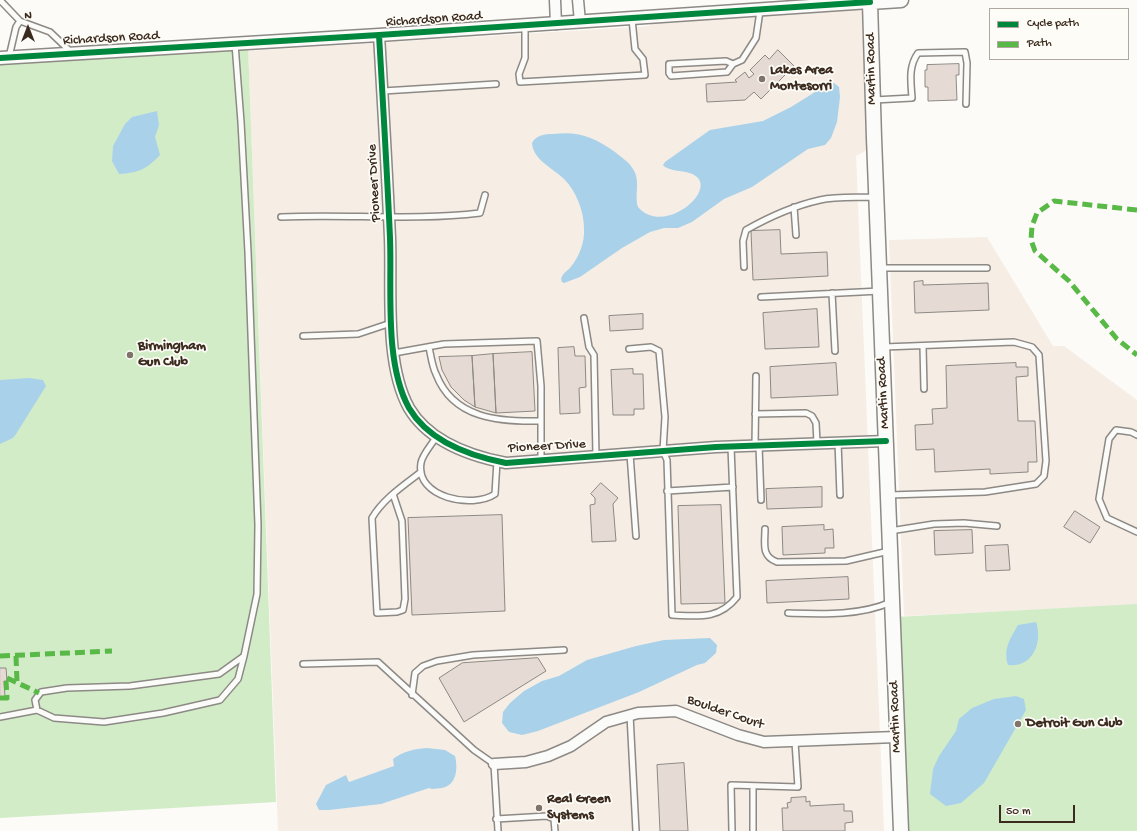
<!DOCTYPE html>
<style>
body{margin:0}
#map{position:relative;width:1137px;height:831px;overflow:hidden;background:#fcfbf8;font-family:"Gochi Hand",sans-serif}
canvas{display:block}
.legend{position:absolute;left:989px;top:8px;width:140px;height:52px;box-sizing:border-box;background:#fdfcf7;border:1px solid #afa8a0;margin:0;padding:5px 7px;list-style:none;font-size:12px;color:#3b2a1e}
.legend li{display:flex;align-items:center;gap:8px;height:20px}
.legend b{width:20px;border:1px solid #afa8a0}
.north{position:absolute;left:8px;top:8px;width:40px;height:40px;-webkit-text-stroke:3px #fdfcf7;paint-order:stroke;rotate:0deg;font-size:11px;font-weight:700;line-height:16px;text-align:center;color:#3b2a1e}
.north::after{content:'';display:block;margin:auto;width:14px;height:18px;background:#3b2a1e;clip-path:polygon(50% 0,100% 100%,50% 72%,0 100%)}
.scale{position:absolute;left:999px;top:805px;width:76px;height:18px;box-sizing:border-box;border:2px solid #3b2a1e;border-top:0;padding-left:5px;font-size:12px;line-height:14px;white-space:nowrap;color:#3b2a1e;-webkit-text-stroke:3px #fdfcf7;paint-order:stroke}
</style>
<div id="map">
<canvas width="1137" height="831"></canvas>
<ul class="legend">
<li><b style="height:5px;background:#00873e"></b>Cycle path</li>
<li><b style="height:5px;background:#58b947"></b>Path</li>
</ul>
<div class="north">N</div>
<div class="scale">50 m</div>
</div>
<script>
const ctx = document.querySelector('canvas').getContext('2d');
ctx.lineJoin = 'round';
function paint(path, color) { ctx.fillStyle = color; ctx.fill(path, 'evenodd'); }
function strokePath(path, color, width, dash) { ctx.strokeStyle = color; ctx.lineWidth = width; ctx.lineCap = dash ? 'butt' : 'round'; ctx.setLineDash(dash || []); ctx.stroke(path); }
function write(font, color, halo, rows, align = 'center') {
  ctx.font = font + ' "Gochi Hand",sans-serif'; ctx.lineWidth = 3.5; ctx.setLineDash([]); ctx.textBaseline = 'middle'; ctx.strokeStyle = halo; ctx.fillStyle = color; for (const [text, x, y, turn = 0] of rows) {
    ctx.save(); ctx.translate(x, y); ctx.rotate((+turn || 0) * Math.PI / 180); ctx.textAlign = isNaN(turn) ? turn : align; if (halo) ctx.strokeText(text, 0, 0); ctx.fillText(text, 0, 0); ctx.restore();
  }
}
const built = new Path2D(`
 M869,5L873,147L856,156L884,831H278L248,51L650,26V19Z
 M987,237L1053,346H1064L1137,400V605L904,616L889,240Z`);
const green = new Path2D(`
 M248,46L276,802L0,818V61Z
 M1137,604V831H905L895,617Z`);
const water = new Path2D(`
 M834,83L839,87L840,97L837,122L831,138L825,145L808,149L752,187L724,199L692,222L678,228H664L650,232L622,248L580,277L564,283L562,282C559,276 566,272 570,268C579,257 585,243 584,228C584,211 576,191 564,179C553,168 533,160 532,143C536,135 545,134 553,134C580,131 593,137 615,152C621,157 629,162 633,169C641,181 634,195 638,207C663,236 715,193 697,177C688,169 675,173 665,167L663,165L665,162L710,130L763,121L791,107L828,84Z
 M157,111L159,125L155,137L160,155C147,169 138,173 119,174L112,161L113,146L125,124L132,117Z
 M29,378L43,380L46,386L16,434L13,438L0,444V380Z
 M1036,622C1043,642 1033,668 1008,665C1003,649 1010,639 1018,625Z
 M710,638L717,645L716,653L705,663L697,665L639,692L538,731L522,735L509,732L502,723L503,712L510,703L524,691L542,681L559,676L587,660L636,646L664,640Z
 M1016,696L1024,699L1026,710L984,783L961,803L946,806L930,794L933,769L939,756L956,731L959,719L972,708L994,699Z
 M427,748L445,750L455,756C458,768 457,785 442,788C437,788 433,790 429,788L381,804L329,810H319L316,804L326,785L346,775L349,782L394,766L393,759C404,751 414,749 427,748Z`);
const building = new Path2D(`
 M778,50L794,66L761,99L754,92L745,100L707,102L706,84L737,82L735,80L745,72L749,78L754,74L750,70L765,55L769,59Z
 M959,64V75H956L957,100L928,101V87H925V70H927V65Z
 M780,230L781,254L827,252L828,276L753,280L751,231Z
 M923,281V285L988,283L989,310L915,313L914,282Z
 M817,309L819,347L765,349L763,313Z
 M643,314V329L610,331L609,316Z
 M574,347L575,356H585L586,387L579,388L580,413L560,414L558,348Z
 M532,352L535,411L496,413L493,354Z
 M493,354L496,413L475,407L472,356Z
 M472,356L475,407L464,400L451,387L442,370L439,357Z
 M836,363L838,395L771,398L770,367Z
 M1016,363V367H1028V376L1016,377L1018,421H1035L1037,462H1028V472L990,474V469L935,472L934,449L916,450L915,425L933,424L932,409L947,408L946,366Z
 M633,369V374H643L644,409H634V415H613L611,370Z
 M601,483L618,498L613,504L616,541L592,542L590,505L595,504V498L591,494Z
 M822,487V507L767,509L766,489Z
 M721,505L725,603L681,604L678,506Z
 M1075,511L1100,527L1090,543L1064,527Z
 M502,515L505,611L412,615L408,518Z
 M824,525V530L833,529L834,548H825V553L783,555L782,527Z
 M972,530L973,553L935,555L934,531Z
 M1008,545L1010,570L986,571L985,546Z
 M848,577L849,599L767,603L766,581Z
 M538,658L546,671L464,722L439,678L462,663Z
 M0,668H6L7,681H4L5,697L0,698Z
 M684,763L688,831H660L657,765Z
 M806,797V802L810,801V806L844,804V811H852L853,822L845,823V831H783L782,808H788L787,803L791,802V798Z`);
const service = new Path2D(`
 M0,0L20,21L16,27L9,57
 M20,21L50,32L71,52
 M525,25V58L519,74L520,82L645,75L643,59L635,49L632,19
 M235,44L241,122L248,252L258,525L257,594L244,656L219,674L130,686L67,688L41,692L35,700L37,710L54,718L104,722L163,713L220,700L238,679L244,656
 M733,64L726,61L669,64V73L671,76L727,72L733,64L742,60L756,38L760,11
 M383,91L496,84
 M874,100L912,98C911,82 908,67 918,53L965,52L967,63L966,104
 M794,207L796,235
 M281,217C348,214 414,221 480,213L485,195
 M744,267L743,241L746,230C769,217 793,206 820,200C837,196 857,198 875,197
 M880,268H987
 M832,293L835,351
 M761,297L880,291
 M584,318L589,347L594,355L596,456
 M303,336L358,334L391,323
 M923,346L924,389
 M429,347C431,356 432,366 436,374C453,419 500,422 540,421
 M884,347L1014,342L1032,347L1039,355L1046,461L1044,476L1036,484L985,492L889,495
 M629,349L651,347L659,351L665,417L663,451L667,460L672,615C698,616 719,620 737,597L731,447
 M394,353L444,344L537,341L541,386V460
 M755,414L806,413L812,416L816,423L817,443
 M1137,435L1131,432L1116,430L1109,439L1099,499L1107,518L1137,532
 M437,436C432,444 422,455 421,463C415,498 473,509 495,494L497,461
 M838,442L840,495
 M755,446L756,376
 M759,446L761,500
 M630,454L636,536
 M667,491L733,487
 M393,494L402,521L405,599L403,610L397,612L377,613L372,518C383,499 404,485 421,472
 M765,529C765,544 761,556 777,562L846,561L889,551
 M890,531L934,524L964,523L997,526
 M788,613C821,614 860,616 891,602
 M303,664L378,662L474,750L494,764L498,831
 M412,695L415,673L423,666L437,661L473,655L564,650
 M630,715L636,831
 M0,717L37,710
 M496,819L547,816L554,819L555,831
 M732,831L731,785L798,787L795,742
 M753,831V786`);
const minor = new Path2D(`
 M555,0L556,24
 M578,0L580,22
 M379,35C383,103 387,170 390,238C392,288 384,363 409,408C429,442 470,456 506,463L716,447L886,441
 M494,764L526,762L548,756L571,746L606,722L638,713L676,711L738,735L764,742L896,737`);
const tertiary = new Path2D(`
 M0,58L379,35L870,2`);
const secondary = new Path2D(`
 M901,831L874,138L870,2L901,0`);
const quiet = new Path2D(`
 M1137,210L1054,201L1037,213L1032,226L1031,240L1035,251L1069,281L1117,339L1137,355
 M0,656L112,651
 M16,656L17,682
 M7,678L39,693
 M0,698H7L6,681`);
const cycleway = new Path2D(`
 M379,35C383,103 387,170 390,238C392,288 384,363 409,408C429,442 470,456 506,463L716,447L886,441
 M0,58L379,35L870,2`);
const markers = [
 [762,79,4,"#7f736a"],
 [130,355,4,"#7f736a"],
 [1018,724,4,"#7f736a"],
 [539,808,4,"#7f736a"]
];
const streetNames = [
 ["Richardson Road",434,20,-4],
 ["Richardson Road",111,39,-3],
 ["Martin Road",872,69,-91],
 ["Pioneer Drive",375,183,-93],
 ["Martin Road",884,393,-93],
 ["Pioneer Drive",547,447,-3],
 ["Boulder Court",725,713,19],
 ["Martin Road",896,717,-92]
];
const poiNames = [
 ["Lakes Area",770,71],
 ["Montesorri",770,87],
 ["Birmingham",138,347],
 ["Gun Club",138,363],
 ["Detroit Gun Club",1026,724],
 ["Real Green",547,800],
 ["Systems",547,816]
];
paint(built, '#f6ede5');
paint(green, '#d2ecc8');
paint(water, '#a9d2ea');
paint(building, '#e5dbd4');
strokePath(building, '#8d8985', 1);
strokePath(service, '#8d8985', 8);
strokePath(minor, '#8d8985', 13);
strokePath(tertiary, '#8d8985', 15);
strokePath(secondary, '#8d8985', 17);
strokePath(service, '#fbfbf9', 5);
strokePath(minor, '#fbfbf9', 10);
strokePath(tertiary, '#fbfbf9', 12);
strokePath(secondary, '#fbfbf9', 14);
strokePath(quiet, '#58b947', 5, [10, 5]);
strokePath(cycleway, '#00873e', 6);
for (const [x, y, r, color] of markers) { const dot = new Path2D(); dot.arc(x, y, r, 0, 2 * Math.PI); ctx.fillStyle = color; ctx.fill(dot); strokePath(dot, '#fdfcf7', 1.5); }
write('14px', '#3b2a1e', '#fdfcf7', streetNames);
write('bold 14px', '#3b2a1e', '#fdfcf7', poiNames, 'left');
</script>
